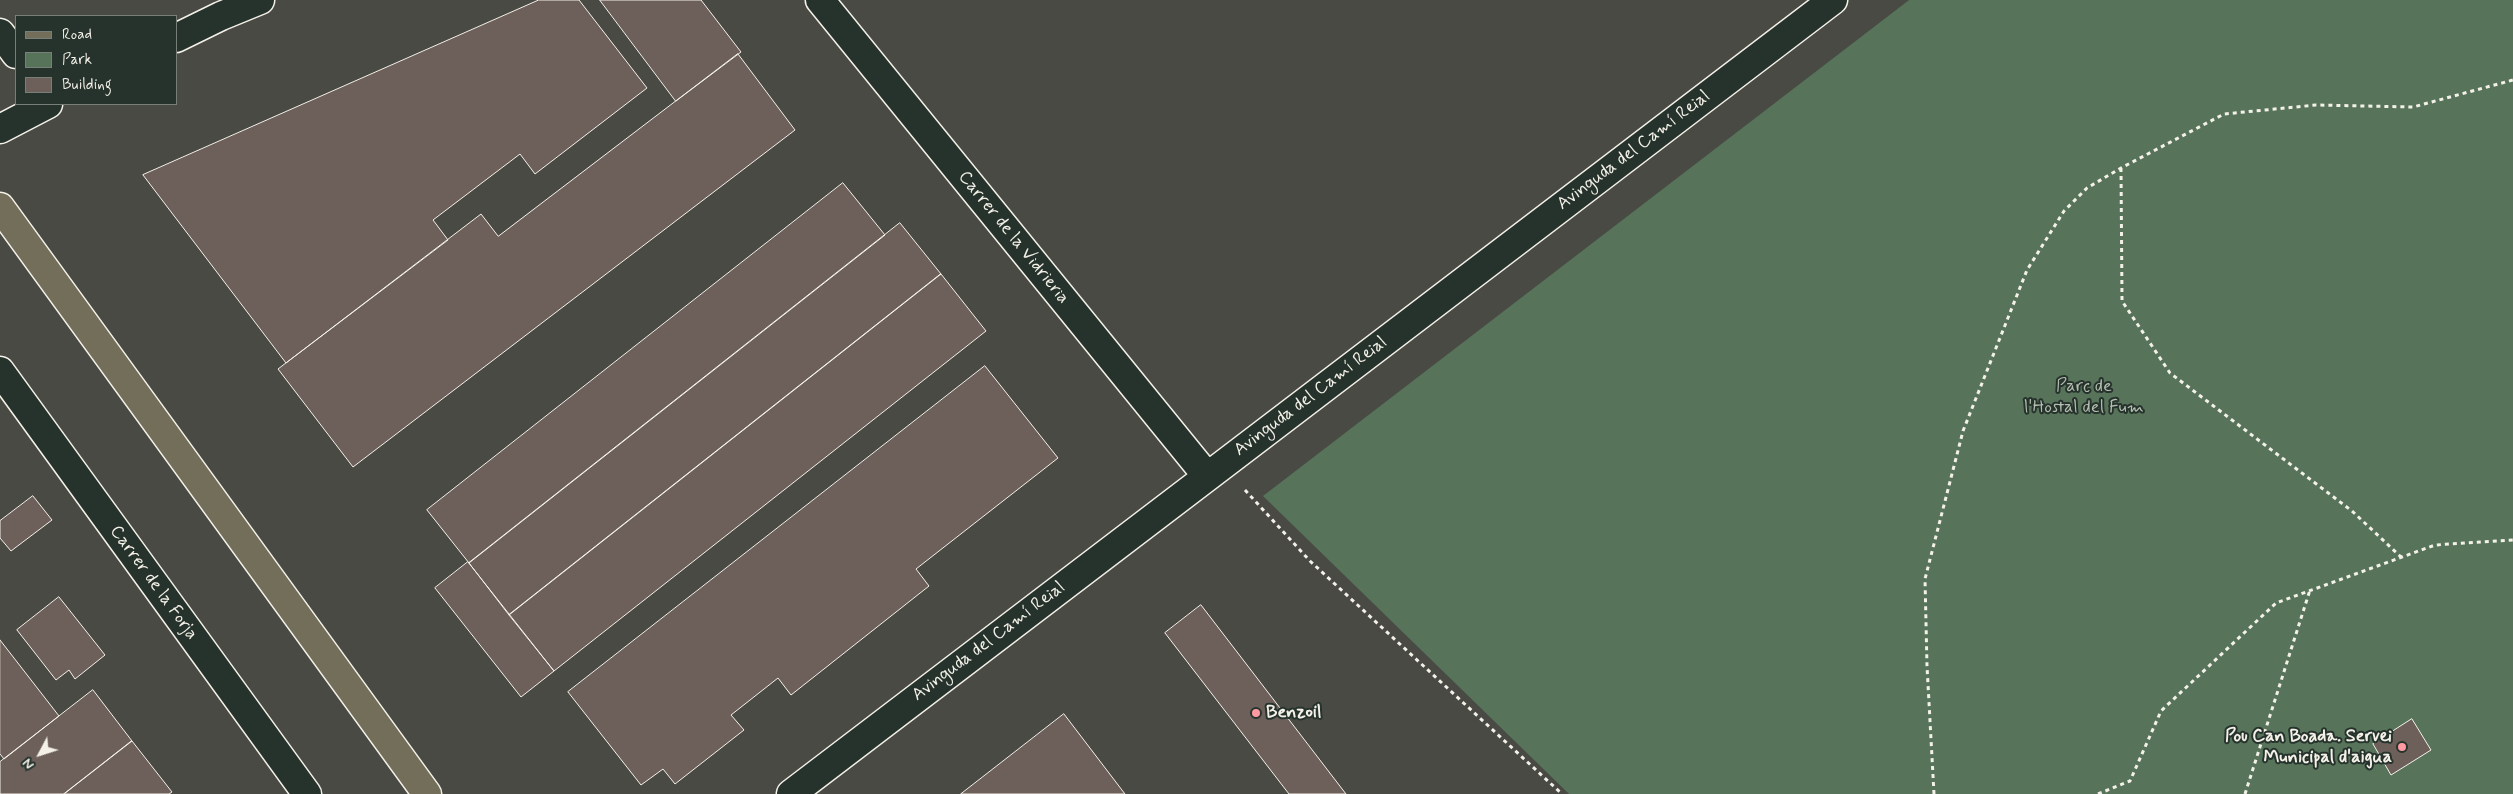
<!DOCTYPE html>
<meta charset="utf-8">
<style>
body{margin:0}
#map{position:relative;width:2513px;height:794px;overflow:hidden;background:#3b403b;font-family:Mynerve,sans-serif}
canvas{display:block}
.legend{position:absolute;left:15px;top:15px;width:162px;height:90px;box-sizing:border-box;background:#26332d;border:1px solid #787f78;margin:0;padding:6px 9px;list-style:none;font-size:15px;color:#f4f1e8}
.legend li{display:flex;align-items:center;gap:10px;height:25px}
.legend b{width:25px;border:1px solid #787f78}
.north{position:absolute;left:15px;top:729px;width:50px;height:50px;-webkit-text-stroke:4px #26332d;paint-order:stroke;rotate:230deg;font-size:14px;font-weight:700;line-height:20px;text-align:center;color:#f4f1e8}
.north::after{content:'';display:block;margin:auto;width:18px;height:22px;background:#f4f1e8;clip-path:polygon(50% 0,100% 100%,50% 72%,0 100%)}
</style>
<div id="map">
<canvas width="2513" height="794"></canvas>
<ul class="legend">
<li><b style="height:6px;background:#726e59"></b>Road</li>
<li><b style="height:14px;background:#57745b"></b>Park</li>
<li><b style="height:14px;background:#6d605b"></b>Building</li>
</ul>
<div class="north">N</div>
</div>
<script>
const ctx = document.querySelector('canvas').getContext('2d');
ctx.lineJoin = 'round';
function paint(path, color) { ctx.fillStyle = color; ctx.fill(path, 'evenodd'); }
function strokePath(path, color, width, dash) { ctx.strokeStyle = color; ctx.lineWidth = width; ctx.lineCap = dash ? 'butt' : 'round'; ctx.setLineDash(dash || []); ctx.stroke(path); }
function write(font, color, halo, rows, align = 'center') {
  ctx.font = font + ' Mynerve,sans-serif'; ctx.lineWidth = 4; ctx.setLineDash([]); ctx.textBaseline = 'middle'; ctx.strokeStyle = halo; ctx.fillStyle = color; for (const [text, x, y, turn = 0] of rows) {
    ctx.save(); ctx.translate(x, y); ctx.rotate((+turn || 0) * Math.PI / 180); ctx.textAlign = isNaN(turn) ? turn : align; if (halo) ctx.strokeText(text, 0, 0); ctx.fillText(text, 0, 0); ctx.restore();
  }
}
const built = new Path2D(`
 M0,0H1909L1264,496L1569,794H0ZM16,16H176V104H16Z`);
const green = new Path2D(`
 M1909,0H2513V794H1569L1263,496Z`);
const building = new Path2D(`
 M539,0H579L647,88L535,174L520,154L433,220L448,240L286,363L143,175Z
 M600,0H701L741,52L676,101Z
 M738,54L795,130L353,467L278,369L481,214L498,236Z
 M843,183L885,235L469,563L427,510Z
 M900,223L941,274L509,615L469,563Z
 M941,274L986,331L554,671L509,615Z
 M985,366L1058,458L916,569L929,586L791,695L778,678L731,715L744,730L675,784L663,769L641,785L568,692Z
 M33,496L52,520L11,551L0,538V521Z
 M468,562L554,671L521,697L435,588Z
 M59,597L105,655L75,679L69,670L56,680L17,630Z
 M1201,605L1346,794H1289L1165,633Z
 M0,640L59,716L4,759L0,754Z
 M93,690L132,741L64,794H0V762Z
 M1064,714L1125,794H961Z
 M2412,719L2431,750L2391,775L2373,744Z
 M132,741L172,792L169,794H64Z`);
const path = new Path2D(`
 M2121,168L2122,301L2170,373L2352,511L2401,557
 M1245,490L1310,561L1562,794
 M1934,794L1927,666L1925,579L1963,431L2027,270L2064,211L2087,188L2121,168L2224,114L2316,105L2413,107L2513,80
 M2098,794L2130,781L2161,711L2276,603L2435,545L2513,540
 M2245,794L2310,590`);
const minor = new Path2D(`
 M820,0L1207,476
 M0,33L16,54
 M176,38L221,16L260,0
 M0,129L48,104
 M0,371L307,794
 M791,794L1833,0`);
const major = new Path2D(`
 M0,207L427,794`);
const markers = [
 [1256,713,5,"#ff9aa2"],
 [2402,747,5,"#ff9aa2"]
];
const streetNames = [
 ["Avinguda del Camí Reial",1634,151,-37],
 ["Carrer de la Vidrieria",1013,238,51],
 ["Avinguda del Camí Reial",1311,397,-37],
 ["Carrer de la Forja",153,583,54],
 ["Avinguda del Camí Reial",989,642,-37]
];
const parkNames = [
 ["Parc de",2084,387],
 ["l'Hostal del Fum",2084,408]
];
const poiNames = [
 ["Benzoil",1266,713],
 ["Pou Can Boada. Servei",2392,737,"right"],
 ["Municipal d'aigua",2392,758,"right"]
];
paint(built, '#4a4a45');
paint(green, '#57745b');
paint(building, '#6d605b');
strokePath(building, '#f4f1e8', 1);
strokePath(minor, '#f4f1e8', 31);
strokePath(major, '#f4f1e8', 31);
strokePath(path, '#f4f1e8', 3, [4, 4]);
strokePath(minor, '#26332d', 28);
strokePath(major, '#726e59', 28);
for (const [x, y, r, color] of markers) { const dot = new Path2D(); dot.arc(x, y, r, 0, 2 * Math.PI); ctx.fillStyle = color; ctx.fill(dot); strokePath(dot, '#26332d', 2); }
write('18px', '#f4f1e8', '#26332d', streetNames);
write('18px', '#b5bfb0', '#26332d', parkNames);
write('bold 18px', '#f4f1e8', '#26332d', poiNames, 'left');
</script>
